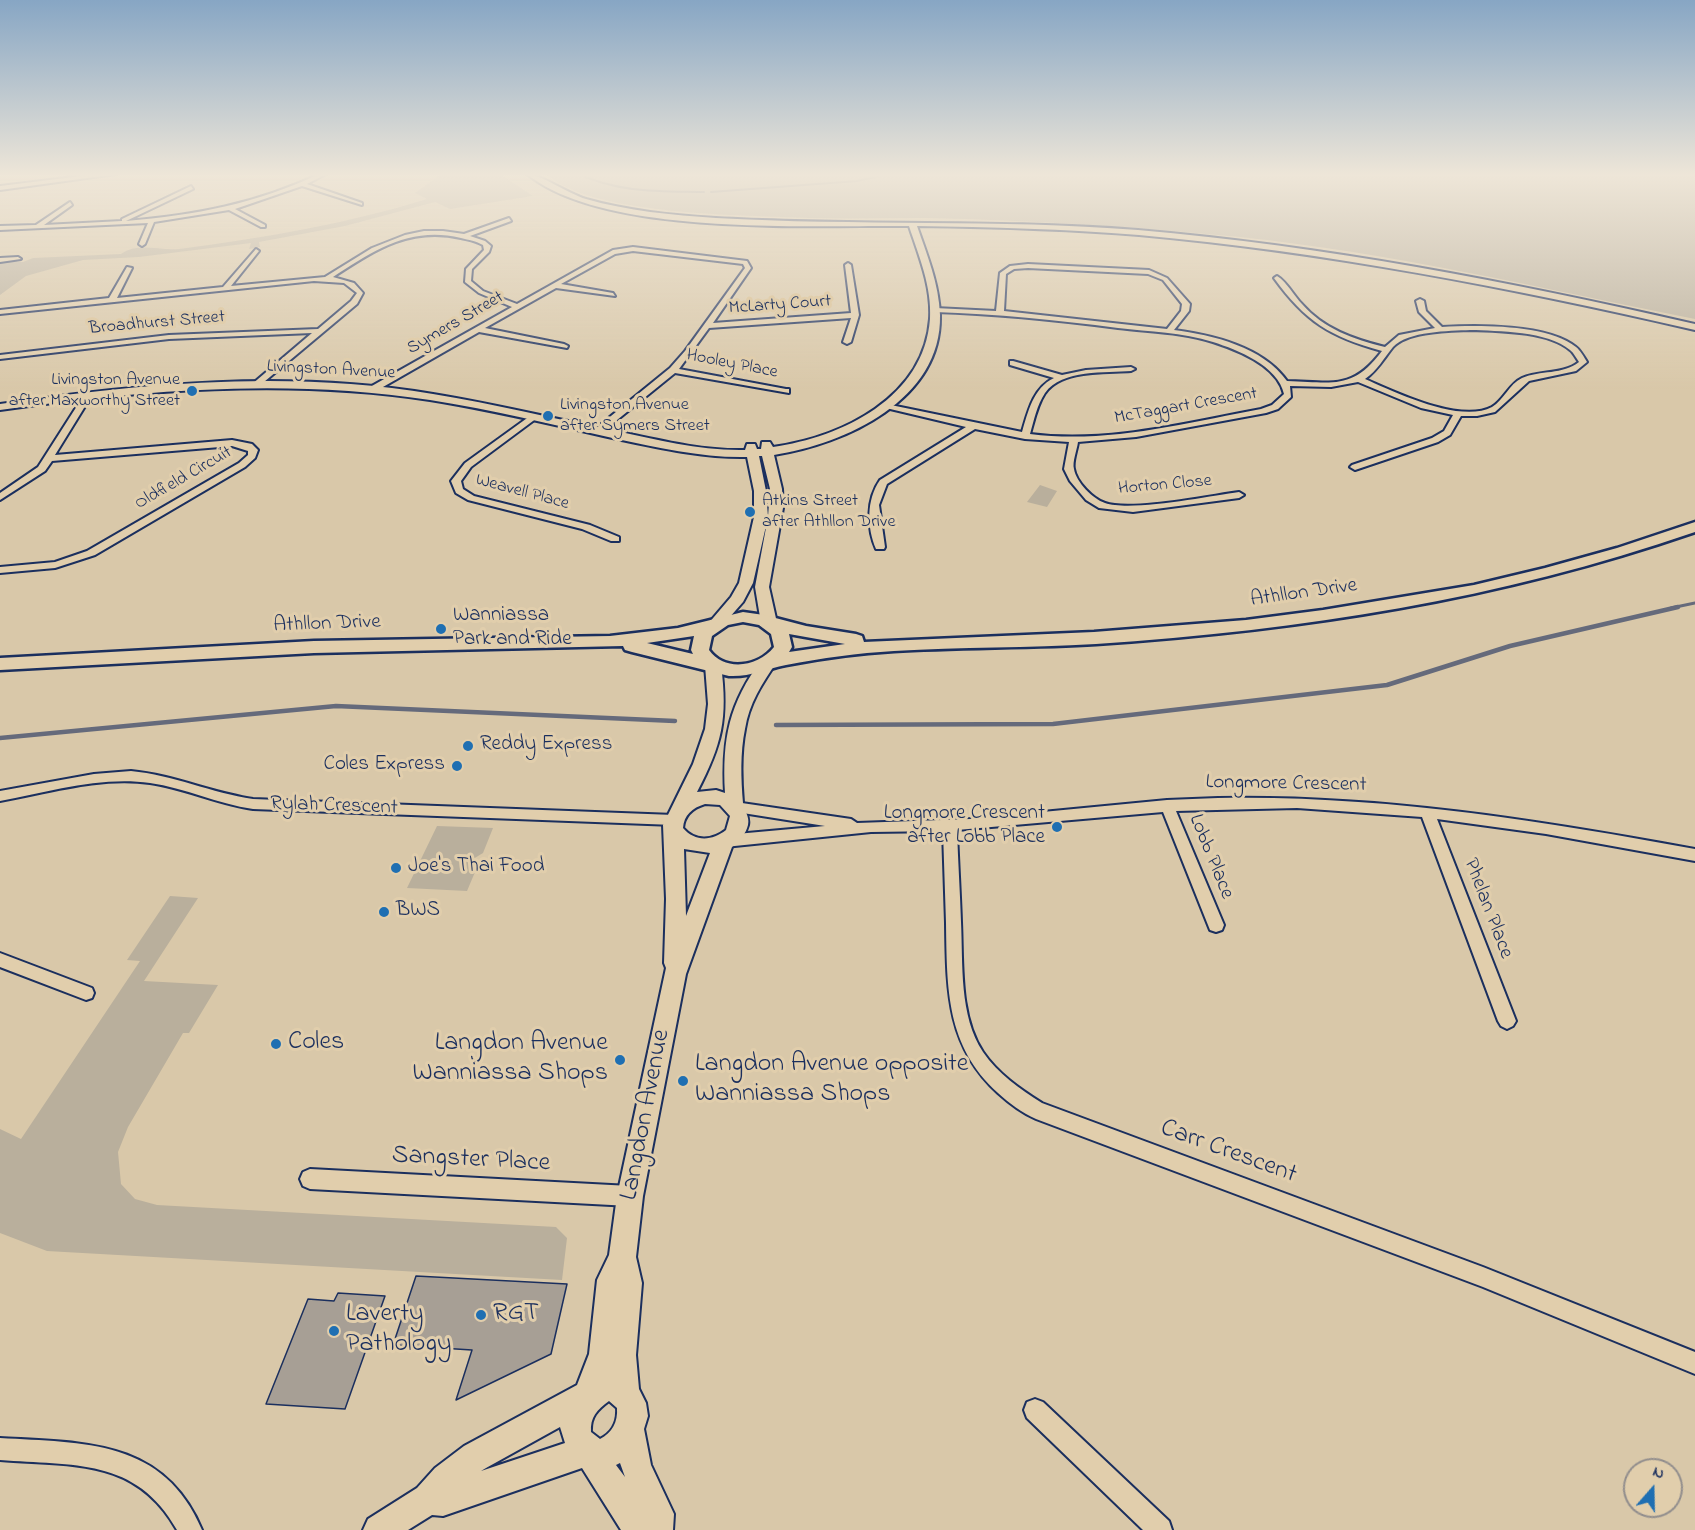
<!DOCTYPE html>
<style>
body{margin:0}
#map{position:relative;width:1695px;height:1530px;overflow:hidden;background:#d9c8a9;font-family:"Indie Flower",sans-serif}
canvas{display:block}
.north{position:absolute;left:1623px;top:1458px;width:60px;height:60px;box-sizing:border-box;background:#e1ceac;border:2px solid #928e8d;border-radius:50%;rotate:20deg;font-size:16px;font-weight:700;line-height:24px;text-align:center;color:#1b2f5e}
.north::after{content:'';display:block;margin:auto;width:21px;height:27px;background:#1f6fb2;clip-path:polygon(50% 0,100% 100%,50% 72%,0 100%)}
</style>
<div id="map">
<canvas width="1695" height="1530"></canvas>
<div class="north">N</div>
</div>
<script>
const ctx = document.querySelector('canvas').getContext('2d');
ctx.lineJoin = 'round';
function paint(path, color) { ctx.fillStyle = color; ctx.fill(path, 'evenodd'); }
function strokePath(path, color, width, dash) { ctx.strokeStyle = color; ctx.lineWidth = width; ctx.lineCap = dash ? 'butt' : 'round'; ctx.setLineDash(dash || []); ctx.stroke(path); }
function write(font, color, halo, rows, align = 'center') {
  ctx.font = font + ' "Indie Flower",sans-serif'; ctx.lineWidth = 6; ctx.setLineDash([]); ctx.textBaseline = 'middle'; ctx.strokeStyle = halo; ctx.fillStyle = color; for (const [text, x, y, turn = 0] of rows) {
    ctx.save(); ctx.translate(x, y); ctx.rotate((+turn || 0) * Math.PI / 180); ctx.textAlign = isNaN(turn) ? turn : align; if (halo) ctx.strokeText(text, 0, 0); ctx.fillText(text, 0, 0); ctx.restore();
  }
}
const green = new Path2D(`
 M500,174L533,196L450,209L435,202L345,226L259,242L260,247L249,249L251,243L139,257L83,260L26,276L0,295V262H23L33,258L121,254C138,242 159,251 179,249C263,238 346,224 427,199L415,193L440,175Z
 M546,174H1695V319C1544,289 1393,253 1240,237C1136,227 1030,220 925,218C886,218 847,219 808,218C746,215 592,216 546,174Z
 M1040,485L1057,491L1047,507L1027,502Z
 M437,826L493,828L483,853L473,859L478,865L467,891L407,888Z
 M170,896L198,898L144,981L218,985L189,1033H183L128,1127L118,1152L121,1184L135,1199L157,1205L556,1227L567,1238L562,1280L47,1251L0,1233V1129L21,1139L140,961L127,960Z`);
const streamFar2 = new Path2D(`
 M579,174C619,193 661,191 704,192
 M711,192L857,181L889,174`);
const streamFar1 = new Path2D(`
 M1671,608L1695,603`);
const stream = new Path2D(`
 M776,725L1053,724L1387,685L1510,646L1678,607
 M0,738L336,706L675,721`);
const building = new Path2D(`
 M416,1276L567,1284L551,1354L456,1400L472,1350L393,1345Z
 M338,1293L385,1296L345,1409L266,1404L308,1299L334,1301Z`);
const street = new Path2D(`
 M98,174H116L0,190V186Z
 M319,174H326L307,184L362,203V205L302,186L235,209L265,225V227H261L229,210L154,222L145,244L142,246L139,244L148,223L0,230V226L36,225L70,202L72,205L44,225L122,221V219L191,186L193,189L126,221C196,215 255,204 319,174Z
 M509,218L511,221L470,236L485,241L491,246L489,252L472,269L471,281L483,291L517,304L613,250L633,247L747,261L751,268L713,323L851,313L845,265L848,263L851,265L859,315L851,342L847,344L843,342L851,318L709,328L679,369L786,389H789V393L675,373L601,433H595V429L670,368L685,351L745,268L743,264L633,251L615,254L561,284L613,293L615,296L556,288L485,328L564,344L568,346L567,348L479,332L376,391H370V387L512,307L479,293L465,282L466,269L484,250L483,245C476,241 469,240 461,238C410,226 375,250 333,277L354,283L363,293L357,304L258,387L251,385L312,333L169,339L0,359V355L169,335L318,329L351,301L357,293L344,283L314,281L0,314V310L109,298L127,267L132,268L117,298L223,287L256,249L259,251L231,286L325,277L372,248L405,235L424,231H443L464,234Z
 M0,258L18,257L21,259L0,262Z
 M1028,264L1149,270L1167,278L1190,304L1189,311L1174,330C1213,335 1263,347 1287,381C1332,382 1352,391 1382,351C1330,337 1305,321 1274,278L1277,276C1287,282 1294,296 1302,304C1324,329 1353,339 1385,347L1399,335L1435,328L1419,312L1416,301L1420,299L1424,301L1426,311L1442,327C1477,325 1548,324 1576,347C1580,350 1584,357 1587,362L1576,371L1529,381L1495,412L1477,416H1461L1450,435L1438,442L1355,470L1350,467L1352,465L1432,438L1444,431L1453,415L1421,408L1358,382L1331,387L1290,386L1291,397L1278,409L1266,413L1136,437L1078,442C1077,450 1072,462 1074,469C1076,482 1093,499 1105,503C1131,512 1209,496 1239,492L1244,495L1239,498L1133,512L1099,508L1086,500L1070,481L1064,469L1069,442L1025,439L975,429L887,484L879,505L885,547L884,549H876C867,528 866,500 880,480L966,427L886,408V404L1022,432C1028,412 1033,388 1054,378L1010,365V361H1013L1062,375L1086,370L1131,367L1135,369L1131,371C1106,373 1062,369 1045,393C1037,405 1034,420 1030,434C1108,444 1185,423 1261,409L1272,405L1284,394C1278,366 1238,350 1213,342C1182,332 1150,332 1118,328C1057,320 996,314 935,312L931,310L935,308L996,311L1000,273L1010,266ZM1028,268L1148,274L1163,280L1182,304L1181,311L1167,329L1004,311L1006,274L1014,269ZM1470,330C1498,331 1548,331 1570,350C1574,353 1576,358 1579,362C1563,375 1540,370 1522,378C1509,384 1504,400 1492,407C1460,424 1395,392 1365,379C1377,371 1384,358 1393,347C1408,331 1449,331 1470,330Z
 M88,392L92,395L55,455L232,440L252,444L258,450L255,458L245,467L95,555L55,568L0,573V567L55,562L87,551L239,463L248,455V451L232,446L52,461L45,471L0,500V493L38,467L84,395Z
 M530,416L537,418L471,467L461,481L463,489L474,496L590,525L619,537V541H611L582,529L468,500L456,493L451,481L465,463Z
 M131,771C173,775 212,793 253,799L674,815L679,816L681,820L679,824L674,825L253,809C218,804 185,788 150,783C100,776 49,792 0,801V791L94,774Z
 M1218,798C1380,795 1537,820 1695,849V861L1546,834L1437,819L1516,1021L1513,1026L1507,1029L1501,1026L1498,1021L1422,817L1297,808L1176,811L1224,925L1222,930L1216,932L1210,930L1208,925L1163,812L957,830C958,861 960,892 961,922C963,964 959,1016 983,1052C998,1074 1020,1089 1042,1103L1483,1267L1695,1352V1374L1483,1287L1036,1119C1022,1113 1009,1103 998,1093C946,1046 947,989 946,923C945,892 944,862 943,831L871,832L725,847L720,845L718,841L720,837L725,835L825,826L730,811L728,807L730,803L735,802L851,819L857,823L970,819L1167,800Z
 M0,953L92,988L94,993L92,998L86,1000L0,967Z
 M310,1169L630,1186L637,1189L640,1196L637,1203L630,1206L310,1189L303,1186L300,1179L303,1172Z
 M1035,1399L1043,1402L1169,1521L1172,1530H1143L1027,1418L1024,1410L1027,1402Z
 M0,1438C84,1443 164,1439 202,1530H177C136,1457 73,1466 0,1460Z`);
const secondary = new Path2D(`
 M527,174C540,174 569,194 586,199C628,211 672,215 716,218C856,226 997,219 1138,230C1326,246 1511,282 1695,324V330C1512,288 1327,252 1139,235C1065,229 991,227 917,226C927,255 939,284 940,315C942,400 845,444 774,455L782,489L783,508L769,587L777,623L769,628L761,623L755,587L768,517L753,583L743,602L721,627H711L708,624L731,597L739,583L754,517V491L747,457C703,458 660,448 617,439C555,425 493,410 430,400C287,378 142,390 0,410V404C143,383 290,370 433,394C495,404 555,419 616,431C658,440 701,451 745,450L747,444H755L757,449H761L762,442H770L773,447C842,437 924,398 930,319C932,287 919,256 909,226C810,225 603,237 527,174ZM759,456H762L770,489L768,517L766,491Z
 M768,658L774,659L776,663C762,684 749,703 745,729C740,753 741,779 743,803C744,811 750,816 748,825C746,834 739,841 732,847L686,974L643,1196L636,1257L642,1283L636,1355L639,1389L646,1403L648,1416L644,1429L651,1465L674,1514L673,1530H621L582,1468L443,1516L432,1515L408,1530H363L368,1519L417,1488L435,1468L464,1446L577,1385L589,1354L597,1280L609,1255L617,1196L666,968L664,963L666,899L663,825L693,764L705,729L708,704L705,665L707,661H719L721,665C728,719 722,744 697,792L716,790L725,793C722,738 729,704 762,659ZM705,804L720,805L730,816L726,830C712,841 695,842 683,828C684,815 692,808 705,804ZM684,849L710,853L686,916ZM609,1401L617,1408C618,1422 612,1433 600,1439L591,1432C590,1417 597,1410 609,1401ZM560,1427L565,1443L481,1471L486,1468ZM620,1463L625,1477L616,1465Z`);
const primary = new Path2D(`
 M1695,522V532C1498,600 1303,630 1096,644C1028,648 961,647 894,651C858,653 822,658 786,665C766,669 750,677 729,676L632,652L625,650L623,646L314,653L0,670V658L314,641L610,636L678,628L743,612L764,615L806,626L856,634L862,636L864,642L1094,632L1246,620L1323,610L1474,585L1545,568L1617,548ZM743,622L759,625L771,634L774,647C758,667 725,672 709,650L712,636L728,625ZM789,634L845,644L789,652L792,647ZM694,636L691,650L693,654L647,643Z`);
const markers = [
 [192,391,6,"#1f6fb2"],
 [548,416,6,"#1f6fb2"],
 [750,512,6,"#1f6fb2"],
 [441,629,6,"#1f6fb2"],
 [468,746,6,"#1f6fb2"],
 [457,766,6,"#1f6fb2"],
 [1057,827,6,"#1f6fb2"],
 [396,868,6,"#1f6fb2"],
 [384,912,6,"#1f6fb2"],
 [276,1044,6,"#1f6fb2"],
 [620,1060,6,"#1f6fb2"],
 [683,1081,6,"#1f6fb2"],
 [481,1315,6,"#1f6fb2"],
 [334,1331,6,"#1f6fb2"]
];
const farStreetnames = [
 ["McLarty Court",780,306,-4],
 ["Broadhurst Street",157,324,-5],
 ["Symers Street",456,324,-30],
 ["Hooley Place",732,365,11],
 ["Livingston Avenue",331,371,3],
 ["McTaggart Crescent",1186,407,-10],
 ["Oldfield Circuit",184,479,-30],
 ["Horton Close",1165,486,-5],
 ["Weavell Place",522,493,15]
];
const farPoinames = [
 ["Livingston Avenue",180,381,"right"],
 ["after Maxworthy Street",180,402,"right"],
 ["Livingston Avenue",560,406],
 ["after Symers Street",560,427],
 ["Atkins Street",762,502],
 ["after Athllon Drive",762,523]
];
const streetNames = [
 ["Athllon Drive",1304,594,-8],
 ["Athllon Drive",327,625,-2],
 ["Longmore Crescent",1286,785,1],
 ["Rylah Crescent",334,807,2],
 ["Lobb Place",1210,857,68],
 ["Phelan Place",1487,909,69]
];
const poiNames = [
 ["Wanniassa",453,617],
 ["Park and Ride",453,641],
 ["Reddy Express",480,746],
 ["Coles Express",445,766,"right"],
 ["Longmore Crescent",1045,815,"right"],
 ["after Lobb Place",1045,839,"right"],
 ["Joe's Thai Food",408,868],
 ["BWS",396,912]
];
const nearPoinames = [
 ["Coles",288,1044],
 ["Langdon Avenue",608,1045,"right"],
 ["Wanniassa Shops",608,1075,"right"],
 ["Langdon Avenue opposite",695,1066],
 ["Wanniassa Shops",695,1096],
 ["RGT",493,1315],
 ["Laverty",346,1316],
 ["Pathology",346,1346]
];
const nearStreetnames = [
 ["Langdon Avenue",647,1115,-79],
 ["Carr Crescent",1228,1153,20],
 ["Sangster Place",471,1161,3]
];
paint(green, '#b9af9c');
strokePath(streamFar2, '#656a7b', 2);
strokePath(streamFar1, '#656a7b', 3);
strokePath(stream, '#656a7b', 4.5);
paint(building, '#a79f95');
strokePath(building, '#1b2f5e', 1.5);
strokePath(street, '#1b2f5e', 4);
strokePath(secondary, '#1b2f5e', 4);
strokePath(primary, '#1b2f5e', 5);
paint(street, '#e1ceac');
paint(secondary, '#e1ceac');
paint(primary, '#e1ceac');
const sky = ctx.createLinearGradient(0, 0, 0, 389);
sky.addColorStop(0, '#87a6c4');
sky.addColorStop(0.45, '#eee6d8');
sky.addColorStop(1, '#eee6d800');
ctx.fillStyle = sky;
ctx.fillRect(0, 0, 1695, 389);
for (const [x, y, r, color] of markers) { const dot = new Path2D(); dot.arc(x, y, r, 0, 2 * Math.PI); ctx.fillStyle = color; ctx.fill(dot); strokePath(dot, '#e1ceac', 2); }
write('18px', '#1b2f5e', '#e1ceac', farStreetnames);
write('18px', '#1b2f5e', '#e1ceac', farPoinames, 'left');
write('21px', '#1b2f5e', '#e1ceac', streetNames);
write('21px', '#1b2f5e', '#e1ceac', poiNames, 'left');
write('26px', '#1b2f5e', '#e1ceac', nearPoinames, 'left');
write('26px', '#1b2f5e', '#e1ceac', nearStreetnames);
</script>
